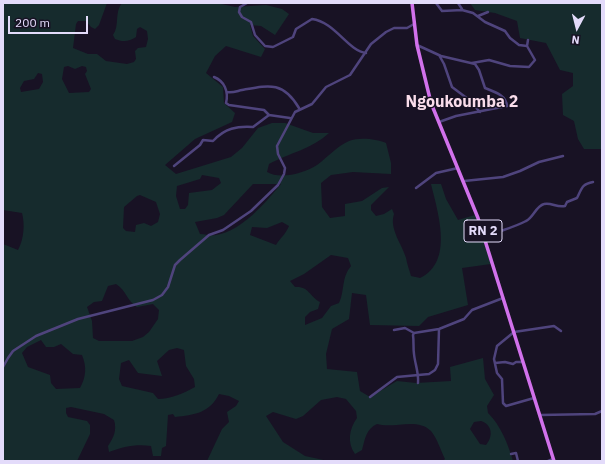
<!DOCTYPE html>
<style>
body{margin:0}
#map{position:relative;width:605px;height:464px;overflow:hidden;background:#181224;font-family:"IBM Plex Sans",sans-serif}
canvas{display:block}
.frame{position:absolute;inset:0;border:4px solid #e3dbfa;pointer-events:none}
.north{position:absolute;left:557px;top:8px;width:40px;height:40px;-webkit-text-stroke:3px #181224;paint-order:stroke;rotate:187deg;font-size:11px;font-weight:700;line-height:16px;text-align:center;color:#e3dbfa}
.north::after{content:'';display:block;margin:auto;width:14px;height:18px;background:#e3dbfa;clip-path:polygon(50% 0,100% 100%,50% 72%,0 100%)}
.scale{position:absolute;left:8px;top:16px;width:80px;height:18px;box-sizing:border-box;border:2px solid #e3dbfa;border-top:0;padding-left:5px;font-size:12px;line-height:14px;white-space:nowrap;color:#e3dbfa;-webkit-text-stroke:3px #181224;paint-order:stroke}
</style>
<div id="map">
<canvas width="605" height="464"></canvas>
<div class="frame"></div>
<div class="north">N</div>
<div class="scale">200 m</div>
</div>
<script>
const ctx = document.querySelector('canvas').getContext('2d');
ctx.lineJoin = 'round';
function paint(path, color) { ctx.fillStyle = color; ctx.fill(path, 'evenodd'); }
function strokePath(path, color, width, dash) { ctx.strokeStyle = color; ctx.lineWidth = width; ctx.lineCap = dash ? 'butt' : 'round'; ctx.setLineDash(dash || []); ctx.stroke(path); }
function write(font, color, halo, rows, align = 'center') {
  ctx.font = font + ' "IBM Plex Sans",sans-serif'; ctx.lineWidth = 3; ctx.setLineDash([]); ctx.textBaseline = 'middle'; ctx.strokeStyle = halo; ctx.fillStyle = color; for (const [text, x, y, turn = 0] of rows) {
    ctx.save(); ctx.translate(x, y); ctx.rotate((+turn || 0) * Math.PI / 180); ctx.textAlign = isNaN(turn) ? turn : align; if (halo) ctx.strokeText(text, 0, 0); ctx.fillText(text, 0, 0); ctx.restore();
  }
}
const green = new Path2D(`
 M3,3H107L99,25L95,29L91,27L86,21H78L76,24L73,48L88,54H97L106,61L127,64L134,62L136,59L135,51L138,48L146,47L148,39L147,31L140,27L137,29L136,37C129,42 122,42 115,39L113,35C120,25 114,13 122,3H217L235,7L266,5L282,9L289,14L275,35L261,26L250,25L253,36L265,49L261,57L226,46L215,56L206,73L223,87L224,103L235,113L232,122L195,139L165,165L176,174L231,157L242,148L258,128L272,123H285L313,133H329C312,149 289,153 269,164L267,172C280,180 305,173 317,165C328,157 337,146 349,141C360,137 376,139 386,143L391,163V174L353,172L331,175L321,183L322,207L330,218L345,216V204L362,201L382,188L389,187L371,205V210L376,216L384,214L392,209L394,214C389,229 402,244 406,258C407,264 409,269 411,276L420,278C454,262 438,213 431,184H441L446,199L458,220L475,215L491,264L462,268L468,305L428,317L419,326L370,325L366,295L352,293L349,319L332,329L326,354L327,369L357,372L360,391L370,397L397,381L416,383L451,381L450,367L483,358L485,379L494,395L487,406L488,413C501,426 508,444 513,461H443L445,459C441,451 437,438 431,431C417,417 394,429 377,424C366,429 365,439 362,450L355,454C347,443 349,429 357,418L356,411L346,399L337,397L321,400L303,416L296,419L273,412L266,416L283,442L305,456L328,461H207L222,429L229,422L227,412L236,406L239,401L229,396L219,394C210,413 194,415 175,417L173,414L168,415L166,446L162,448L161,456H153L151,446C135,444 123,447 109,452L108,446C114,437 117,430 114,420L104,414L71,407L66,408V413L68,417L87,421L90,425V434L77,461H3V244L18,250C24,239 25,224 22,213L3,210ZM68,66L75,69L82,66L86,67L87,71L85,74L91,89L89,92L69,93L62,79L64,67ZM38,73L42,74L43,82L39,89L21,92L20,88L24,81L34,79ZM202,175L219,178L221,183L212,190L189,193L188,205L185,209H180L176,196L177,186L200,179ZM253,184H281C265,203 242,231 216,235C211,236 205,234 200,234L195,222L217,218L224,215ZM140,195L156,202L160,214L158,222L151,226L144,223L136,225L135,232L126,231L123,228L124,207L137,196ZM282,222L289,226C286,234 280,238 276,245L250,235L252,227L267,228ZM331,255L348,258L351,266C341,278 345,290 339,303L331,306L322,318L305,325V317L310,312L318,309L320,302C309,296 309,286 295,287L290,281L304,274ZM116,284C126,290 127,301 137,307L153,304L159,310L158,319L149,332L143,337L132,341H99L93,338L92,321L87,307L94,302L102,301L108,286ZM41,340L46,347H54L61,344L73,354L82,355C87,367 86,377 80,388L56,389L51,383L50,375L28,367L22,353L27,347ZM177,348L184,350L186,366L194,379L195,387C184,393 171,399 158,399L153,393L122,386L119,379L121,363L129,360L138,373L162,376L157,361L169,350ZM481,421C493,425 493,437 486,445L480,444L470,429L474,422Z
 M470,3H602V149H584L578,139L574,121L563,115L562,94L573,86V73L560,70L546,43L520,38L517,21L495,13L475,10Z`);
const minor = new Path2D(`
 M247,3L240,7L239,12L242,17L251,22L255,35L265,46L273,47L293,37L296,29L312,19C335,22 348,51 366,53
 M436,3L442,11L462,10L473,13L485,22L505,31L510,38L519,45L527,46
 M458,3L462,9
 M478,16L488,12
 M417,45L441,56L475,64L479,70L485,88C495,92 506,95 507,106L456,116L439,122
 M439,55L444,64L452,87L468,99L480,112
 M472,63L489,60L510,66L529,67L535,60L527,46L528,40
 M214,77C224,81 229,91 226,103L229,105L264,110L269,115
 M227,92C233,93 237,91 242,90C269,85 283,81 299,108
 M174,166L200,145L203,140L213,141C225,128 237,126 253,127L269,115L290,118
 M464,181L503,177L520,171L539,162L563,156
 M416,188L436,173L458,168
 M485,237C498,231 513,228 526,221C533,218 536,206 544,204C551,202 557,208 565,206L567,202L577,198C582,188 582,184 593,182
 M394,330L405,328L414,333
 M495,363L505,362L513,364L516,362H523
 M3,367L8,358L13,351L36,336L78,319L153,300L162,295L168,287L175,265L180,260L209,235L223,230L251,211L278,185L284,174L285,168L278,154L277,146L295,112L312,104L326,87L350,75L371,44L386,32L394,28H407L414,24
 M418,383C419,373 415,364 414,354C413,347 414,342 413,335L414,333L439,329L464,319L472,310L503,298
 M370,397L397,377L429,374L435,370L438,364L439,329
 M534,398L506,406L503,403L502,379L497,373L494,359L497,346L514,332L554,326L561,331
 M540,415L595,414L602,411
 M511,454L516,453L518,461
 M548,461L553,459`);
const major = new Path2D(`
 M412,3L417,45L431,103L478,218L554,461`);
const shields = [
 [483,231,38]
];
const shieldNames = [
 ["RN 2",483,231]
];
const quarterNames = [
 ["Ngoukoumba 2",462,102]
];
paint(green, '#162b2d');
strokePath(minor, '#4f447d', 2.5);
strokePath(major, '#d171eb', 3.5);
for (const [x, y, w] of shields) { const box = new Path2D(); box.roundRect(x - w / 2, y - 11, w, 22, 3); ctx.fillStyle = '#181224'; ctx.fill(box); strokePath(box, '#e3dbfa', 1); }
write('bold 13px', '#e3dbfa', null, shieldNames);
write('bold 16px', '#faddeb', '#181224', quarterNames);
</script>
